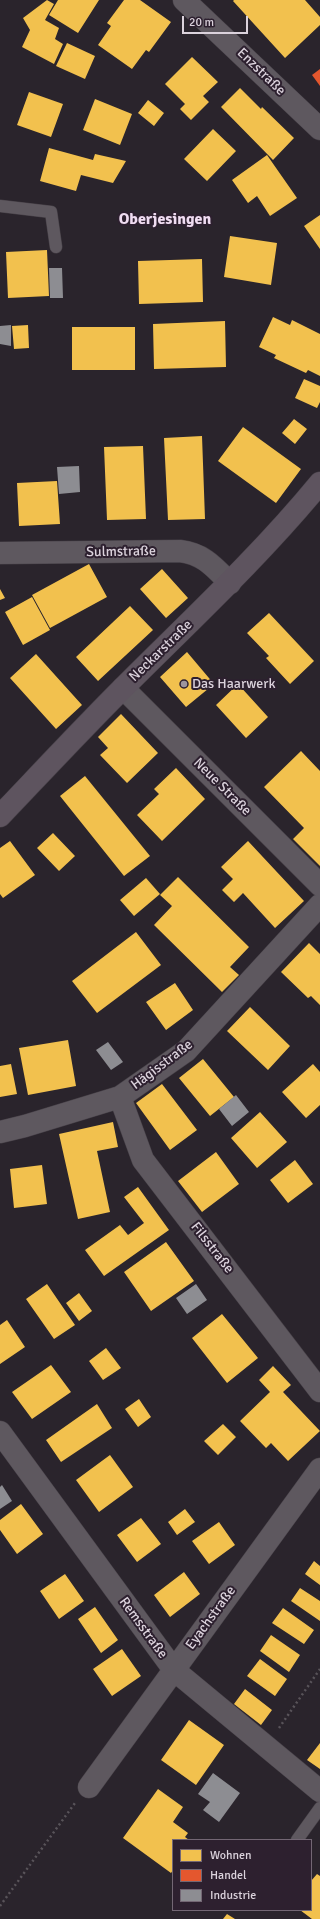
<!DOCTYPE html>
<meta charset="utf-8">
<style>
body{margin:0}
#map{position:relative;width:320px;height:1919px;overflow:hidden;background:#2a242c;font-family:Signika,sans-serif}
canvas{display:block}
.legend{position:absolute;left:172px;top:1839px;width:140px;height:72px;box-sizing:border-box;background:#2d202f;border:1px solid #736774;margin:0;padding:5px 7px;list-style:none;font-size:12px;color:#dbd2dc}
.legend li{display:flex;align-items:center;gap:8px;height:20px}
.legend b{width:20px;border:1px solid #736774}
.scale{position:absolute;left:182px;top:16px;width:66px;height:18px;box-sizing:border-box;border:2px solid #dbd2dc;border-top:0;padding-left:5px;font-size:12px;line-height:14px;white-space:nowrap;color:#dbd2dc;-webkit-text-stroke:3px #2d202f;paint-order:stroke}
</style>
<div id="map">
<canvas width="320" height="1919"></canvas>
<ul class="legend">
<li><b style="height:11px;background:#f2c14e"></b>Wohnen</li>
<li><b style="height:11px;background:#e4572e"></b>Handel</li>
<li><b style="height:11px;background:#8d8d92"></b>Industrie</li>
</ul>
<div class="scale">20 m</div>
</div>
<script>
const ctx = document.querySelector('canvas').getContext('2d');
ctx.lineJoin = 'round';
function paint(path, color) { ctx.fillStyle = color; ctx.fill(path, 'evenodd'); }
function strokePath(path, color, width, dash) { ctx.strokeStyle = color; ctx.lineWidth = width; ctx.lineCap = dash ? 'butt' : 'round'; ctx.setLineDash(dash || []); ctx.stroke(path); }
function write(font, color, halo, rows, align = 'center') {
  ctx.font = font + ' Signika,sans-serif'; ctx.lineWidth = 4; ctx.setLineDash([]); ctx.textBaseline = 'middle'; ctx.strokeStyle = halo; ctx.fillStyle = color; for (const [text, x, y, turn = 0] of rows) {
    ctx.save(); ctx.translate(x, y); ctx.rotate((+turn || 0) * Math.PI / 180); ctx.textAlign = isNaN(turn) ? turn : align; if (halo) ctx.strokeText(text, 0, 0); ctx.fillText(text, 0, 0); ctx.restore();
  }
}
const homes = new Path2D(`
 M47,0L54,4L45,20L59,28L55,39L63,44L54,64L22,47L30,30L23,18Z
 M58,0H99L78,33L49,15Z
 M124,0H140L171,22L149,52L146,50L132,69L98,45L111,26L107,23Z
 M234,0H305L320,17V25L285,58L233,1Z
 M67,43L95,56L85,79L56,66Z
 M192,57L218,82L203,96L209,102L191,120L180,109L185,104L165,84Z
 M240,88L261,109L262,107L294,138L273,160L221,107Z
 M29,92L63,104L51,137L17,125Z
 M95,99L132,114L120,145L83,130Z
 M148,100L164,113L154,126L138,113Z
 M213,129L236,151L207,181L184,159Z
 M49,148L93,160L95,154L126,161L113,183L81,175L76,191L40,181Z
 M267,155L297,198L270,216L257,196L248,203L232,180Z
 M320,215V249L304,226Z
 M230,236L277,243L271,285L224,277Z
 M47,250L49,296L8,298L6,252Z
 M202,259L203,302L139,304L138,261Z
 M273,317L290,325L292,320L320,334V376L308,370L306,373L274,358L276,355L259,347Z
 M225,321L226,367L154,369L153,324Z
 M28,325L29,348L14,349L12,326Z
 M72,327H135V370H72Z
 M304,379L320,386V402L317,408L295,398Z
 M294,419L307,429L295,444L282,433Z
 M243,427L301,469L276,503L218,461Z
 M202,436L205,519L168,520L164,438Z
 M143,446L146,519L107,520L104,447Z
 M57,481L60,524L19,526L17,483Z
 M89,564L107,597L50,628L32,595Z
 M162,569L188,598L166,618L140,589Z
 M0,589L5,598L0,600Z
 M32,597L50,630L23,645L5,612Z
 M130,606L153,630L98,681L76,657Z
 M269,613L314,661L290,684L266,658L269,656L247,633Z
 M187,652L214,684L186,707L160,677Z
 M36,654L82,705L56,729L10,678Z
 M238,684L268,717L246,738L216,705Z
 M121,714L158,753L127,783L100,755L108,748L98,737Z
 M301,751L320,771V866L293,839L304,828L264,787Z
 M176,768L205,799L162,841L137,815L159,794L154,789Z
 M85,776L150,856L124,876L60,796Z
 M53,833L75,856L59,871L37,848Z
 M10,841L35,875L3,898L0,894V848Z
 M248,841L304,901L275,928L243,893L234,902L222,890L233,879L221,867Z
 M178,877L249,947L230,967L239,975L222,992L154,925L172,906L160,895Z
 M146,878L160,894L134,916L120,900Z
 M136,932L161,965L97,1013L72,981Z
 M309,943L320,954V1005L311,996L308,998L281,972Z
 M175,983L193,1010L166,1030L146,1002Z
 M250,1007L290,1046L268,1070L227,1031Z
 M68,1040L76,1086L28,1095L19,1048Z
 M203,1059L234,1097L210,1116L179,1078Z
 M11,1064L17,1094L0,1097V1066Z
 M313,1064L320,1072V1105L306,1118L282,1092Z
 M162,1084L197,1130L170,1150L136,1103Z
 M260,1112L287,1142L257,1168L231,1138Z
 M113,1122L118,1147L97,1151L110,1212L78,1219L59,1134Z
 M216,1152L239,1184L202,1212L178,1181Z
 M295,1160L313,1184L288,1203L270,1180Z
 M42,1165L47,1204L14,1208L10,1169Z
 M138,1187L169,1230L104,1276L85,1250L120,1225L128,1235L144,1223L124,1197Z
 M166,1242L194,1281L151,1311L124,1272Z
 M47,1284L75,1325L54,1339L26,1299Z
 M79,1293L92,1311L79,1321L66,1303Z
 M222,1314L258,1358L227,1383L192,1338Z
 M7,1320L25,1347L0,1364V1325Z
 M106,1348L121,1368L103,1380L89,1361Z
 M51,1365L71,1392L32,1419L12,1392Z
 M273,1366L291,1385L283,1392L320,1431L288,1461L271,1443L266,1448L240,1421L270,1392L259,1380Z
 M139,1399L151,1417L138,1427L125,1409Z
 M97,1404L112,1428L61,1462L46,1440Z
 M223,1424L236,1437L218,1455L204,1441Z
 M110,1455L133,1487L99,1512L76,1480Z
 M21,1504L43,1534L17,1554L0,1530V1520Z
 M185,1509L195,1522L177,1535L168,1522Z
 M141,1518L161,1544L137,1562L117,1535Z
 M219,1522L235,1545L209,1564L192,1541Z
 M314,1561L320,1566V1585L305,1574Z
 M184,1572L200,1594L170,1617L154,1595Z
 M65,1574L84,1601L59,1619L40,1591Z
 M300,1588L320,1601V1621L291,1601Z
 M95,1607L118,1640L101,1653L78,1619Z
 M283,1608L314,1630L304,1644L272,1623Z
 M271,1635L300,1655L289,1672L260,1651Z
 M122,1649L141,1676L112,1696L93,1669Z
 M260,1659L287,1679L275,1696L247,1676Z
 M245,1689L272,1710L261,1725L234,1704Z
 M189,1720L224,1745L196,1785L161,1760Z
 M320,1743V1769L307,1760Z
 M158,1789L183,1807L173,1822L188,1833L185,1837L189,1840H173V1870L171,1873L123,1838Z
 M317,1874L320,1876V1919H312L300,1910H311V1881Z
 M227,1914L235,1919H223Z`);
const shops = new Path2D(`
 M320,69V86L312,75Z`);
const industry = new Path2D(`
 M49,268H62L63,298H50Z
 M11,325V346L0,344V326Z
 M79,466L80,492L59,494L57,467Z
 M108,1042L123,1062L111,1070L96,1050Z
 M236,1095L249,1112L232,1126L219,1109Z
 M196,1284L207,1300L187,1314L176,1298Z
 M2,1485L12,1501L0,1509V1487Z
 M213,1773L240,1793L219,1822L203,1810L210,1802L198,1794Z`);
const path = new Path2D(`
 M279,1728L320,1669
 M0,1906L75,1803`);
const service = new Path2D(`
 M0,206L51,212L56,247
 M297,1840L320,1808`);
const minor = new Path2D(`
 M184,0L320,129
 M0,553L180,551C204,554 214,567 230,583
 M123,688L320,885
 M120,1097L143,1160L320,1391
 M0,1132L25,1126L120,1097L186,1051L320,905
 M0,1432L174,1670L320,1791
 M89,1787L320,1469`);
const primary = new Path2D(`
 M0,816C41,773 82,729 124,687C191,620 260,556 320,483`);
const markers = [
 [184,684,4,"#9d959e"]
];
const streetNames = [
 ["Enzstraße",261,72,44],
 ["Sulmstraße",121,552,-1],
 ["Neckarstraße",161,651,-44],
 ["Neue Straße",222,787,45],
 ["Hägisstraße",162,1065,-37],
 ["Filsstraße",212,1248,52],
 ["Eyachstraße",211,1618,-54],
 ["Remsstraße",143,1628,54]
];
const poiNames = [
 ["Das Haarwerk",192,684]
];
const quarterNames = [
 ["Oberjesingen",165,220]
];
paint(homes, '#f2c14e');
paint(shops, '#e4572e');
paint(industry, '#8d8d92');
strokePath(service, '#474148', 13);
strokePath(minor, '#474148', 23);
strokePath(primary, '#474148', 23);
strokePath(path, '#59545a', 2.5, [2, 3]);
strokePath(service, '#5e585f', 12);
strokePath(minor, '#5e585f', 22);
strokePath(primary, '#5e545f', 22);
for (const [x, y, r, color] of markers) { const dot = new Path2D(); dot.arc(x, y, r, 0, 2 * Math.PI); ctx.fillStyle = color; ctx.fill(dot); strokePath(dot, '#2d202f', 1.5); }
write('14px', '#dbd2dc', '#2d202f', streetNames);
write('14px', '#dbd2dc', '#2d202f', poiNames, 'left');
write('bold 16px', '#efdcf1', '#2d202f', quarterNames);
</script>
